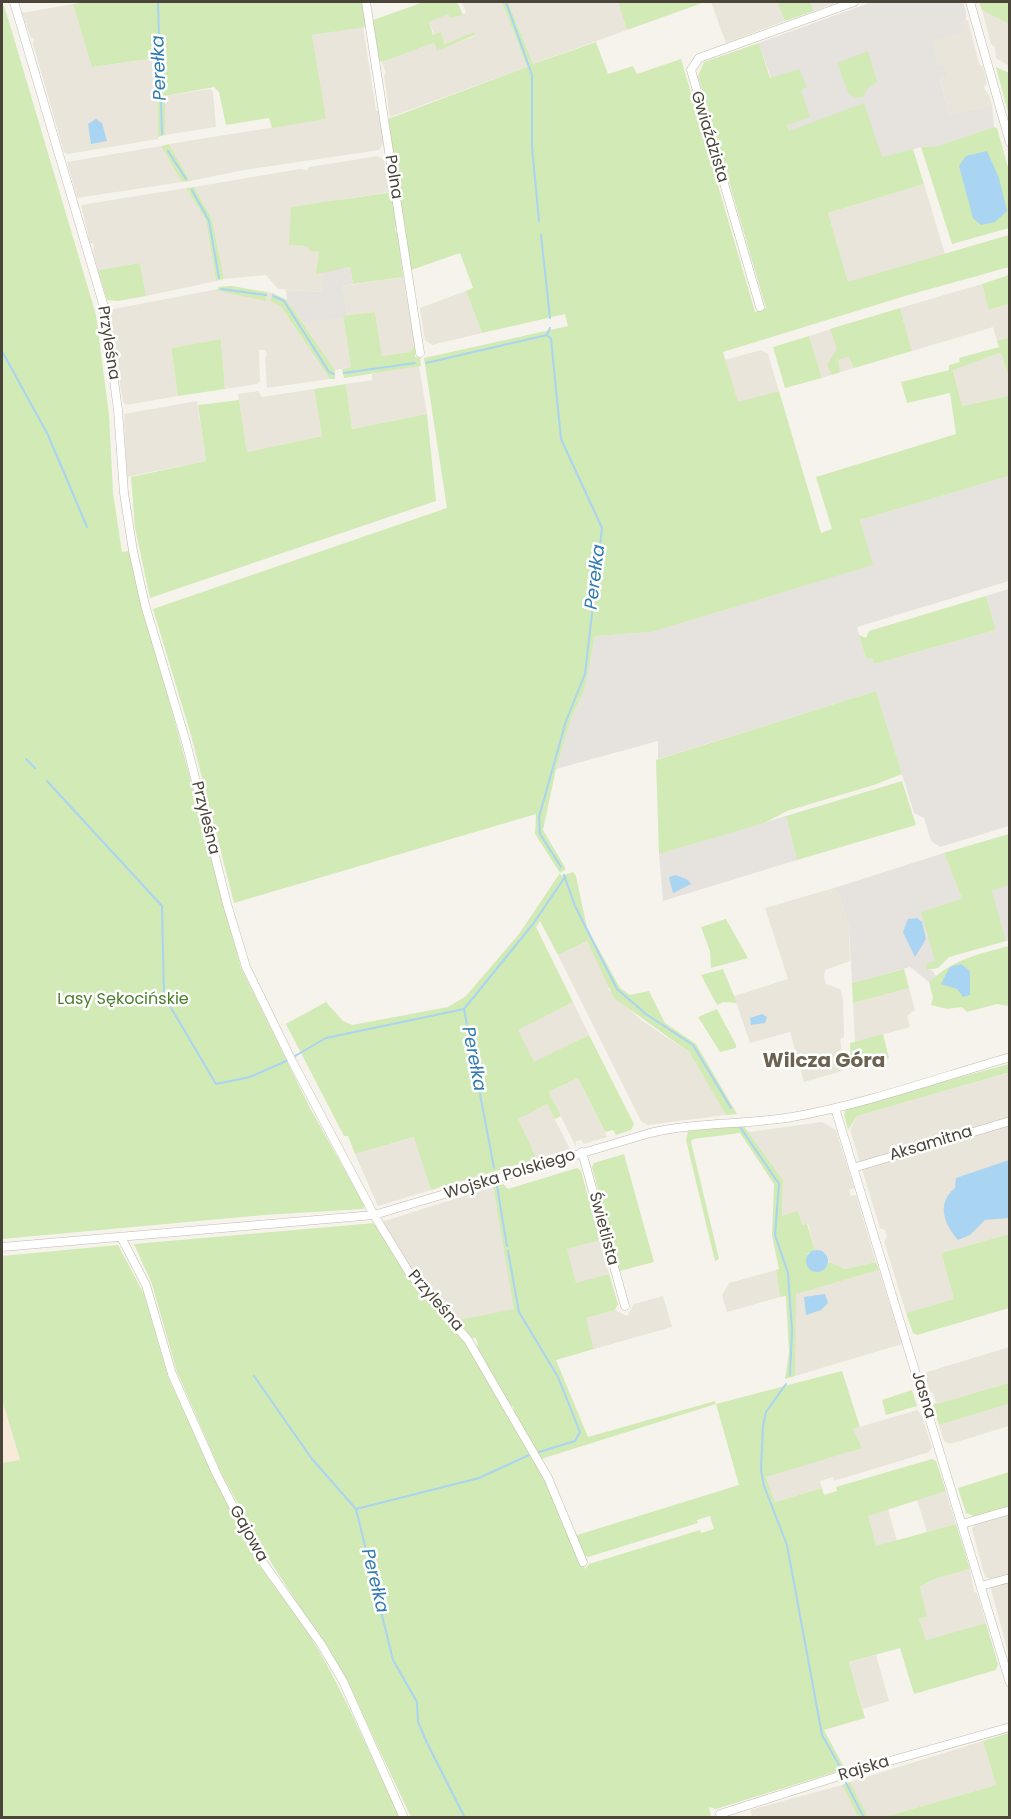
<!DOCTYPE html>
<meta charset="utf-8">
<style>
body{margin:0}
#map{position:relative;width:1011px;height:1819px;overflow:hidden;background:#f6f3ec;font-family:Poppins,sans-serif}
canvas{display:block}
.frame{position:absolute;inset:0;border:3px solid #4b4439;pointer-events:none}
</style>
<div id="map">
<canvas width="1011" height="1819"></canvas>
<div class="frame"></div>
</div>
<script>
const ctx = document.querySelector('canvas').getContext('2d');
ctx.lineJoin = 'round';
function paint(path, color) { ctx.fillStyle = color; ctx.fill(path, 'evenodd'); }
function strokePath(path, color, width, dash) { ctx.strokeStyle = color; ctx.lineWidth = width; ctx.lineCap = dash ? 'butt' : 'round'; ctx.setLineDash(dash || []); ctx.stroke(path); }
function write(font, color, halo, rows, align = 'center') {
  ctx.font = font + ' Poppins,sans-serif'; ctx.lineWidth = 5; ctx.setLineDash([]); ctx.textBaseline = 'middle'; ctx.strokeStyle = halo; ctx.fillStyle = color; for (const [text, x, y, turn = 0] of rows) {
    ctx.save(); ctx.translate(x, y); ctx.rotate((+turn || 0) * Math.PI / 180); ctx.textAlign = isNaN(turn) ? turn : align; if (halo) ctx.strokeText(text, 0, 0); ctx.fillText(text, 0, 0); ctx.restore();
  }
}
const residential = new Path2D(`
 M462,2H502L527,67L390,117L384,75L386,73L382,62L434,43L437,50L475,36L474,33L443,44L440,33L434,35L429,21L448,13L450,18L466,13Z
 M508,2H618L627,30L533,64Z
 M711,2H777L785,21L726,43Z
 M810,2H839L814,11Z
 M73,4L93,67L157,58L158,139L68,154L64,152L33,44L34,38H31L22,13Z
 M982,10L1009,24V66L996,58L995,47L991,44Z
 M968,20L979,64L983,67L987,84L984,86L985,90L989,95L992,105L949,115L940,78L946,76L938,68L931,41L964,32L962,22Z
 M363,27L376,111L380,110L385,140L379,150L244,170L190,181L169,144L325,119L312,35Z
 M210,89L213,92L216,127L165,135V96Z
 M161,146L182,182L77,198L67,162Z
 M378,156L384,160L389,192L340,200L325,242L324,292L278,289L266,275L224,279L212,219L194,187L300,169L307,170L309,167Z
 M924,184L945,254L848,283L828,213Z
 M186,188L206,220L216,281L146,296L140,263L98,270L93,252L94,244L90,243L81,205Z
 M403,277L415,346L410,352L382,356L375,312L348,316L343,286Z
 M982,284L990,310L1009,304V337L997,341L993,327L912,351L900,308Z
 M218,289L219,291L266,300L267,292L272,293L270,301L281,307L330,379L267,388L265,358L267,354L265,350H259L260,381L257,384L225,389L221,339L171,348L178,396L127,405L123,402L108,310Z
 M466,291L482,333L432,345L425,340L420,308Z
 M343,316L351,367L335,370L303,323Z
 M841,326L854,368L822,378L809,336Z
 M761,350L768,354L779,391L738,403L725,360Z
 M1001,353L1007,371H1009V396L962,406L953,369Z
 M419,366L427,414L352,429L346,384L372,380V374Z
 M314,389L322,436L247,452L238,394L258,391L262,397Z
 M197,401L206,461L127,477L124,414Z
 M834,888L839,893L849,927L850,961L825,970L824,977L826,984L840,989L843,998L844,1037L840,1039L844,1065L842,1071L804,1082L790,1032L750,1043L734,996L788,979L765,908Z
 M587,941L611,987L608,989L641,1020L689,1052L726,1115L647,1125L641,1121L558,955Z
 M909,988L915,1010L907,1016L910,1027L855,1042L853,1003Z
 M573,1002L589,1035L534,1063L517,1030Z
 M1008,1073L1009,1234L941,1253L954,1299L906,1313L884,1241L887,1237L885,1230L880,1228L850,1130L857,1116Z
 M578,1078L607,1137L584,1144L581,1140L576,1141V1147L549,1092Z
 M547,1104L570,1149L537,1159L517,1119Z
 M822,1122L836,1130L854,1188L849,1190L851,1196L856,1195L876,1262L845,1269L829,1262L826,1254L815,1250L808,1224L802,1225L782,1216L783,1180L748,1132Z
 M415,1137L431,1190L378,1206L355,1154Z
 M493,1187L515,1309L457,1320L434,1296L432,1290L426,1288L415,1275L414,1270H409L381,1222Z
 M600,1240L609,1274L576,1284L566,1249Z
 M776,1270L780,1297L727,1312L722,1295L729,1283Z
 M879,1270L902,1344L795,1376V1294Z
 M663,1296L672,1327L594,1349L585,1318L615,1310L627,1316L634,1304Z
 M1009,1347V1383L933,1405L936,1402L933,1393L930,1392L924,1373Z
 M1009,1404V1426L950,1444L944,1441L939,1425Z
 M917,1410L922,1416L932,1447L929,1452L834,1481L833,1477L820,1481L822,1488L775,1502L766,1477L765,1455Z
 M946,1491L956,1524L927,1532L917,1500Z
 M888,1509L897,1541L876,1547L867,1516Z
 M1009,1513V1574L991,1579L985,1577L972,1529L976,1523Z
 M970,1569L974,1592L977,1593L986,1623L926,1640L919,1619L927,1617L919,1588L934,1579Z
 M1009,1581V1656L991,1589L992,1586Z
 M876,1655L889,1701L863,1709L849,1662Z
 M983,1741L996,1785L884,1817L868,1818L850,1782Z
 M842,1785L858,1817H752L750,1810Z`);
const commercial = new Path2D(`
 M2,1399L20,1461L2,1463Z`);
const industrial = new Path2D(`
 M872,2H963L966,12V21L962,22L965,32L932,41L938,67L944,66L946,76L940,79L949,115L992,105L994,127L938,146L921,147L882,158L789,131L759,43Z
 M350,267L353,284L343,286L348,316L303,323L287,300L286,290L323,292L324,271Z
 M1009,476V581L857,627L866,659L872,658L874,664L996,630L986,596L1009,589V826L940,847L931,841L924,818L914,813L876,691L658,759V741L556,769L572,717L585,688L595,636L652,632L872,565L860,520Z
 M786,816L797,860L663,901L659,854Z
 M944,853L962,899L935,962L925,964L927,970H932L936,976L929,982L910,967L852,983L849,927L839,893L834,888Z
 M1009,885V940L1006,941L991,890Z`);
const green = new Path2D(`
 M87,2H362L366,27L312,35L326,119L272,128L269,118L226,125L219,92L214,87L165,96V135L158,137L157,58L92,67L73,4Z
 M424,2H457L463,15L450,18L448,14L429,22L433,35L441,32L444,44L474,32L475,35L437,51L434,43L382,62L379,60L373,20Z
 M502,2H508L533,64L596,42L608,74L633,66L637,74L681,59L755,312L766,308L698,76L704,62L759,43L770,78L799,69L807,87L801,90L810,117L787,125L789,131L864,103L882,157L913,149L924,184L828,213L848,282L1009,235V267L905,296L723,352L738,402L779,391L821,533L832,529L816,477L956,434L950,393L907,403L901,382L949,370V365L960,362L959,358L999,347L997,341L1009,337V371L1007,372L1001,353C984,358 970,364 953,370L962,406L1009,396V476L860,520L873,565L652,632L595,636L585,688L572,717L556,769L543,830L566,869L560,873L561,876L573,872L576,876L587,928L620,988L630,995L649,991L665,1023L696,1044L737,1114L726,1115L689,1052L614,998L587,941L558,955L540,921L536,927L573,1002L518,1030L534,1062L589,1035L634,1124L631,1130L616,1135L613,1130L605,1132L578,1078L549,1092L561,1116L555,1119L547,1104L518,1119L537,1159L431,1190L414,1137L355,1154L348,1136H344L286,1024L326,1002L343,1021L352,1025L448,1007L466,996L519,934L560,873L535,834L536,814L234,903L191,735L153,609L447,508L424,358L568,326L565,314L482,333L466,291L473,288L460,253L411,270L388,119L527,67Z
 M618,2H705L627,30Z
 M777,2H810L814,11L785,21Z
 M979,2H1009V24L982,10Z
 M2,6H4L10,25L96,315L109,415L113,493L122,552L129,551L241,968L310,1108L365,1206L363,1209L264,1215L2,1239Z
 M868,51L877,82L868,88L863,97L856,98L849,94L837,63Z
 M996,67L1009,73V116Z
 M994,127L997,128L1009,171V228L952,244L921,147L938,146Z
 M169,144L190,181L182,182L161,146Z
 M194,187L212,219L224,279L216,281L206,220L186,188Z
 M393,192L397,224L395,229L398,236L403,277L353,284L350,267L316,274L319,251L311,252L307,246L289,245L291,207Z
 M140,263L146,296L118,301L107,300L98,270Z
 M1009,275V304L989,310L982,284Z
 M231,286L267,292L266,301L218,291V287Z
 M272,293L287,300L335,370V379H330L281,307L270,301Z
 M900,308L912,351L854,368L849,356L838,360L840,372L832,375L827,365L837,349L830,329Z
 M375,312L382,356L410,352L415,346V357L420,358L421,366L344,378L342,369L351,367L343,316Z
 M809,336L822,378L785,388L773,347Z
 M221,339L225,389L178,396L171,348Z
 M346,384L352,429L427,414L436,501L150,598L135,528L131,477L206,461L198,405L239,400L247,452L322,436L314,389Z
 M986,596L996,630L874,664L872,658L866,659L859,635L866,638L869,631Z
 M876,691L902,774L874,785L787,811L764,823L659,854L656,760Z
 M902,781L916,825L797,860L786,816Z
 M1009,834V885L992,891L1006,941L949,957L938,968L927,970L925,964L935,961L921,912L962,899L944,853Z
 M726,919L748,958L711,968L710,951L701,927Z
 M1009,946V1006L997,1004L967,1012L962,1007L947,1009L931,1005L933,998L929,982C956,958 976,955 1009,946Z
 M723,969L737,1003L723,1002L717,1005L701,975Z
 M904,969L909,988L853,1003L852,983Z
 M717,1009L736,1045V1048L720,1052L698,1017Z
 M883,1034L889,1058L851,1069L850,1043Z
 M1009,1064V1080L1007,1073L857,1116L848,1130L844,1114L846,1110L867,1102Z
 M743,1125L783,1180L782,1216L798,1211L802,1225L807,1224L815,1250L807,1254L825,1268L829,1262L845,1269L876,1262L879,1270L796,1294L795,1376L785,1379L789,1353L786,1296L780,1297L776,1270L779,1269L772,1236L774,1184L740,1133L693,1139L691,1142L719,1259L715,1261L686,1140L688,1131Z
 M624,1154L654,1262L620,1271L592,1167L594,1163Z
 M577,1168L581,1171L600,1240L567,1249L576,1283L609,1274L618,1304L615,1310L586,1318L594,1349L556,1360L588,1437L715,1401L716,1404L842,1371L860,1427L853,1429L862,1448L766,1477L775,1502L822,1488L824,1495L837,1491L836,1487L932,1459L936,1461L946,1491L868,1516L876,1546L956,1524L970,1569L934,1579L920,1587L927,1617L919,1619L926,1640L986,1623L998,1664L996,1670L914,1694L900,1648L849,1662L865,1718L824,1730L845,1769L716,1809L709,1807L711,1817H411L346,1679L267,1556L221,1473L177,1372L152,1284L134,1244L375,1223L466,1341L546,1478L585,1569L589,1564L700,1530L701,1533L714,1529L710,1516L697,1520L698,1523L588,1557L582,1554L574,1536L739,1485L716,1404L541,1459L514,1412V1407L507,1402L476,1349L478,1344L476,1338H471L457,1320L514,1309L493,1187L503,1184L508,1189Z
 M1009,1234V1308L917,1335L913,1333L906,1313L954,1299L941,1253Z
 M118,1245L144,1294L168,1377L246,1544C265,1578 292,1606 312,1639C346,1695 371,1758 400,1817H2V1463L20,1460L2,1399V1256Z
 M1009,1383V1404L939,1425L933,1405Z
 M912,1390L917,1406L886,1415L882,1400Z
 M1009,1472V1506L974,1516L966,1513L958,1488Z
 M1009,1733V1817H884L996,1785L983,1741Z
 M850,1782L868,1817H858L842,1785Z`);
const water = new Path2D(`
 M96,119L102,123L107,141L91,144L88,124Z
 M987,151L999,178L1007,211L995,222L981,225L973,218L959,166L966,156Z
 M676,875L688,880L691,884L673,893L669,877Z
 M917,918L922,922L926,939L915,957L903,932L908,919Z
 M961,964L970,971V995L963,997L957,989L941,984L950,967Z
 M762,1014L767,1017L765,1023L751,1025L750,1018Z
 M1009,1160V1218L985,1220L970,1235L958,1240C944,1224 936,1203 955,1188L956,1178Z
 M806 1261a11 11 0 1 1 22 0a11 11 0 1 1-22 0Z
 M825,1294L828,1303L821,1310L806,1315L804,1297Z`);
const stream = new Path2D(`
 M158,2L162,134
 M506,2L532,75V147L539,221
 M168,151L186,179
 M192,190L209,221L219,278
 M541,235L550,318
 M221,289L266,295
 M273,296L284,301L329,372L334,374
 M547,335L550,328
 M2,351L48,435L87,527
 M426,363L547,335L551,339L561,439L602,528L585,674L566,721L539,817L540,834L561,867
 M344,373L415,363
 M26,759L35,768
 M47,781L162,906L164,996L216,1084L250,1077L286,1061
 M564,875L575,906L617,989L646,1014L693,1045L731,1108
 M295,1056L326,1038L464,1009
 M740,1127L779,1184L775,1235L788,1273L792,1330L790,1375
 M494,1168L464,1009L533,924L565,877
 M497,1186L507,1246
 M508,1251L519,1312L558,1377L580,1432L575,1441L539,1452
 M254,1376L312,1459L356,1509
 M786,1384L766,1412L763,1426L761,1470L764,1486L787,1545L822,1735L839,1765
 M846,1783L864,1818
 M465,1818L427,1743L418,1722L417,1702L393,1660L356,1509L479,1478L529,1455`);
const minor = new Path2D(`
 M14,2L104,307L118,410L124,493L133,551L145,605L186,742L227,904L246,967L292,1061L374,1215L410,1274L468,1340L548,1478L583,1562
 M366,2L420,353
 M970,2L1010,143
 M760,307L691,70L699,58L854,2
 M835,1108L1010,1683
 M582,1152L625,1306
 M853,1168L1010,1121
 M121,1237L146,1285L172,1374L217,1475L259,1557L321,1644L343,1681L404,1818
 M2,1247L374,1215L650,1133C697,1122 745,1125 792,1117C865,1104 938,1078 1010,1057
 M962,1524L1010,1510
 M981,1586L1010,1578
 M720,1814L858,1770L1010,1727`);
const streetNames = [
 ["Gwiaździsta",709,137,73],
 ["Polna",393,177,81],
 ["Przyleśna",108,343,81],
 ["Przyleśna",205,818,76],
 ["Aksamitna",931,1144,-17],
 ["Wojska Polskiego",510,1175,-17],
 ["Świetlista",603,1229,75],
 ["Przyleśna",435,1301,49],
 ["Jasna",923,1395,73],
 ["Gajowa",248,1534,61],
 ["Rajska",864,1769,-17]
];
const parkNames = [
 ["Lasy Sękocińskie",123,1000]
];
const waterNames = [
 ["Perełka",160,68,-92],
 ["Perełka",596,577,-83],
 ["Perełka",473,1059,79],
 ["Perełka",374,1581,76]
];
const quarterNames = [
 ["Wilcza Góra",824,1062]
];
paint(residential, '#eae5da');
paint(commercial, '#f7ead8');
paint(industrial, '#e6e2dd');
paint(green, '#d2eab5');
paint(water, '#a9d4f2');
strokePath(stream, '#a9d4f2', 2);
strokePath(minor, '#c2bbae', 9);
strokePath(minor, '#fff', 8);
write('16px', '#4b4439', '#fff', streetNames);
write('16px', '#4a7f2a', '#fff', parkNames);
write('italic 18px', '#2e7ab2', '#fff', waterNames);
write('bold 20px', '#6e6250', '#fff', quarterNames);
</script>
